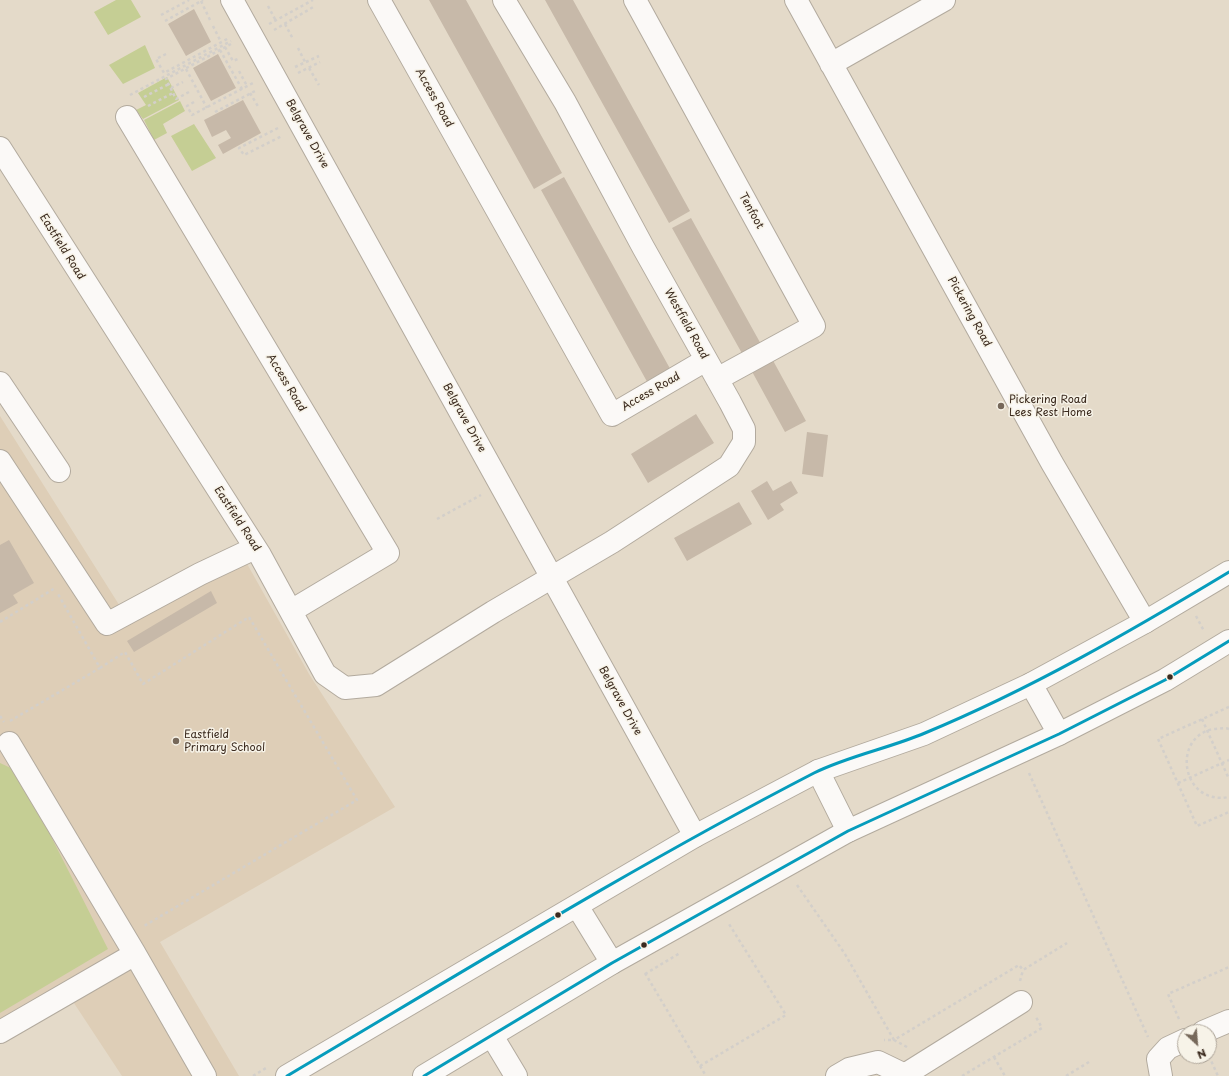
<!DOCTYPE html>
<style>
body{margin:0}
#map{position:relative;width:1229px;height:1076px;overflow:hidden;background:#e4dac9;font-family:"Playpen Sans",sans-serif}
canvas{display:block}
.north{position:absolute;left:1177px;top:1024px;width:40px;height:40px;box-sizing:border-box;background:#f7f3e8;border:1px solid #aca397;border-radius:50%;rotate:154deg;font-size:11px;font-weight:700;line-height:16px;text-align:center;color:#3b2a1e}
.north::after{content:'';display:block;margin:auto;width:14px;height:18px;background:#76685a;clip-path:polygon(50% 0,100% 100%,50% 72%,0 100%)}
</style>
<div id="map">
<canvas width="1229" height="1076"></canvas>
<div class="north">N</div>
</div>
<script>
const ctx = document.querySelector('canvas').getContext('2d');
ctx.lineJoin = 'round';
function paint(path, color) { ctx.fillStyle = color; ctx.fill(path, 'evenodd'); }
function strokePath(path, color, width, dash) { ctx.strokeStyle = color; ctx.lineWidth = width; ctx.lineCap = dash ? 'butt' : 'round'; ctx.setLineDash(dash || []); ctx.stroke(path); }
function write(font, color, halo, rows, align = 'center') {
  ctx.font = font + ' "Playpen Sans",sans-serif'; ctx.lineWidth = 3; ctx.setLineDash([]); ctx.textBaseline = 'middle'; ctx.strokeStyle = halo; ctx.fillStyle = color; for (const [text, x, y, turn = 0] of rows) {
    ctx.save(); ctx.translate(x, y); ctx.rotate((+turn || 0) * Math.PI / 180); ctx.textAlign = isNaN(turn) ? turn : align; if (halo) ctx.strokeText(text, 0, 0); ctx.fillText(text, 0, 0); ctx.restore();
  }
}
const built = new Path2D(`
 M0,416L123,611L237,546L309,674L395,807L160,942L239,1076H122L68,994L0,1036Z`);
const green = new Path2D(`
 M116,0H131L141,17L108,35L94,12Z
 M145,45L155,68L123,84L109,65Z
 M167,77L179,100L143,119L136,110L146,105L138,93Z
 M180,101L185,111L163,124L167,133L154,140L144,120Z
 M194,124L216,158L192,171L171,136Z
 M0,763L13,769L24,783L108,949L0,1013Z`);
const building = new Path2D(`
 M429,0H466L562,173L534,189Z
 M545,0H573L690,211L669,223Z
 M194,9L211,42L186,56L168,24Z
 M218,54L236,88L211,101L193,68Z
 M243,100L261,133L223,154L218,145L231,138L226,130L212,137L204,120Z
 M564,177L673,374L650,387L541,190Z
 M691,218L762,346L744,357L672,228Z
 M770,355L806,421L785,432L749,366Z
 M696,414L714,443L648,483L631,454Z
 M807,432L828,435L823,477L802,474Z
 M767,481L773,491L791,481L798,493L780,504L784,510L768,520L751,491Z
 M739,502L752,524L687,561L674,538Z
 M9,540L34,583L13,595L18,603L0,613V545Z
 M211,591L217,603L134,652L127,641Z`);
const path = new Path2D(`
 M201,1L210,20
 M268,6L276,21
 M161,15L189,0
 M165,21L203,0
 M269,24L313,0
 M285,24L293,39
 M213,26L221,42
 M274,30L315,6
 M225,47L233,61L240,58
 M298,48L305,62
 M220,50L242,89
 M166,54L156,59L164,73L229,38
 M295,67L319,56
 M309,68L319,85
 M186,69L207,108
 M239,71L247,86
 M298,73L320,62
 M171,88L183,82
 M189,92L176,99L166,79L231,44
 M250,93L259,108
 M130,95L231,41
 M144,97L169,84
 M194,102L187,106L192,115L253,83
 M148,106L173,93
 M215,112L257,90
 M278,128L239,148L244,155L282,136
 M437,519L481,495
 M1196,616L1204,631
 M0,622L55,588
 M100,668L125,652L143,684L249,617L357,800L144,926
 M1229,707L1158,739L1197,826L1229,812
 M0,716L4,722
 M1202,719L1229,779
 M10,721L100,668L58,594
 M1229,729C1224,727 1219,729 1214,729C1171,736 1181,806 1229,797
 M1029,773L1148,1037
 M1178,783L1229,760
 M797,885L845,954L894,1040H884
 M645,973L706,1076
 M645,974L680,953
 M1020,981L1023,970
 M1179,1019L1168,994L1229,967
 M907,1047L894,1040L1019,965L1023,970L1067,943
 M1209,1056L1218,1076
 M994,1057L1005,1076
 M700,1066L786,1015L729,924
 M253,1076L266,1068
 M962,1076L1042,1028L1036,1017
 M1066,1076L1089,1062`);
const minor = new Path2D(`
 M232,0L695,836
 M379,0L612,415L706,360
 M635,0L814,326L717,379
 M796,0L1052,463L1145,622
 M831,64L944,0
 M127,117L388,553L291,611
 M0,148L260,555L325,674L345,688L376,685L493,612L612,542L729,466L744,442V429L730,402L643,247L565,102L504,0
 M0,383L59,471
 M0,461L107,624L200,574L255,548
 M1031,684L1059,734
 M9,743L135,954
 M818,771L848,831
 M577,906L612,963
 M0,1032L135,954L205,1076
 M1203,1032L1229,1021
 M492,1036L516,1076
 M906,1074L1021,1002
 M837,1076L849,1069L878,1062L907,1076
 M1161,1076L1158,1059L1168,1048L1185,1040`);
const major = new Path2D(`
 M287,1076L695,836L818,771L924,734L1031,684L1145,622L1229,572
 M424,1076L612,963L848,831L1059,734L1165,680L1229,641`);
const bus1 = new Path2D(`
 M287,1076C461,973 634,866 814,773C848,756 890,748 925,733C1031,689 1131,631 1229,572
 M424,1076L612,963L848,831L1059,734L1165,680L1229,641`);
const markers = [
 [1001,406,4,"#76685a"],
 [1170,677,3.5,"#3b2a1e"],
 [176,741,4,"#76685a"],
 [558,915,3.5,"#3b2a1e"],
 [644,945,3.5,"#3b2a1e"]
];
const streetNames = [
 ["Access Road",434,98,61],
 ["Belgrave Drive",307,134,61],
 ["Tenfoot",751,211,61],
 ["Eastfield Road",62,247,58],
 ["Pickering Road",969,312,61],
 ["Westfield Road",686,324,61],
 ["Access Road",286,383,59],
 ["Access Road",651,392,-30],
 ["Belgrave Drive",464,418,61],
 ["Eastfield Road",237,519,57],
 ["Belgrave Drive",620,701,61]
];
const poiNames = [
 ["Pickering Road",1009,400],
 ["Lees Rest Home",1009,413],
 ["Eastfield",184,735],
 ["Primary School",184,748]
];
paint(built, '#deceb7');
paint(green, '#c5ce94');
paint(building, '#c7b9a9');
strokePath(minor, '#b2aa9e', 24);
strokePath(major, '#b2aa9e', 24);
strokePath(path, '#d3cfca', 2.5, [3, 3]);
strokePath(minor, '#fbf9f7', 22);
strokePath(major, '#fbf9f7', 22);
strokePath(bus1, '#069cbc', 3);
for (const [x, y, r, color] of markers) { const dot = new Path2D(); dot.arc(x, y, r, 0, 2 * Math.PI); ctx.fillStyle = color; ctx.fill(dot); strokePath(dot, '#f7f3e8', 1.5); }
write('11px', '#3b2a1e', '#f7f3e8', streetNames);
write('11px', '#3b2a1e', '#f7f3e8', poiNames, 'left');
</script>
